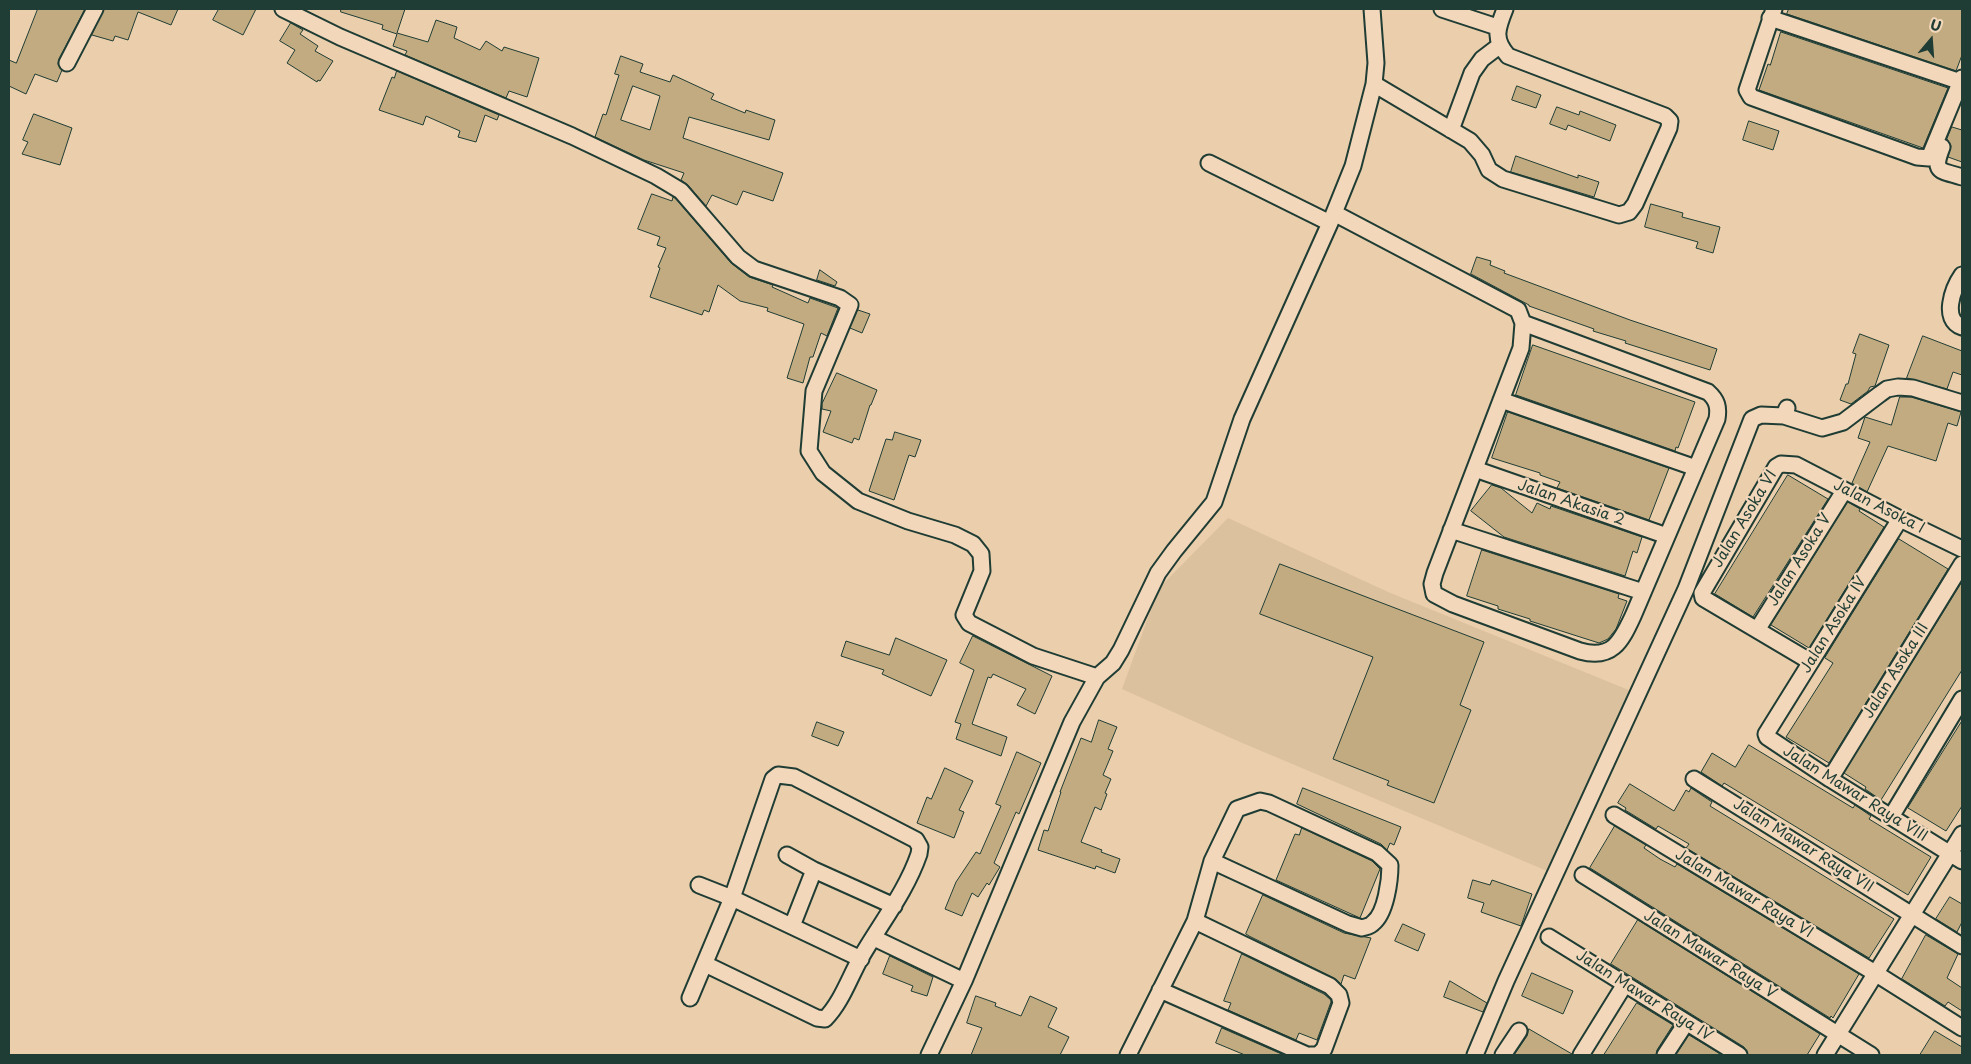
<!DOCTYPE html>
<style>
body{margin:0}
#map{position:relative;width:1971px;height:1064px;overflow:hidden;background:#ebceac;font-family:"Playpen Sans",sans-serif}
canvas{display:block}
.frame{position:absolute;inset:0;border:10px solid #1f3d34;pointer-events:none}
.north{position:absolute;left:1906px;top:15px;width:50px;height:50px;-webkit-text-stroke:4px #f3d7ba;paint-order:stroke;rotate:18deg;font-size:14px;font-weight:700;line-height:20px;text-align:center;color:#1f3d34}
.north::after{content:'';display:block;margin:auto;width:18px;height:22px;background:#1f3d34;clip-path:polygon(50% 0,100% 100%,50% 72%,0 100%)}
</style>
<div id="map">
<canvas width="1971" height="1064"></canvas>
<div class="frame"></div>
<div class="north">U</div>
</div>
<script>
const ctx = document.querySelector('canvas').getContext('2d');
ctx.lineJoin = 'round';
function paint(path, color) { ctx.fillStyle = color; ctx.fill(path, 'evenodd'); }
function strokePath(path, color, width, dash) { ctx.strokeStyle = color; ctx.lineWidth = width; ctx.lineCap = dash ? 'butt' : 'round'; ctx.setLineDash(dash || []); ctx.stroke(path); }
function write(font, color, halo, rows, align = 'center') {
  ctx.font = font + ' "Playpen Sans",sans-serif'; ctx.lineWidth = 4.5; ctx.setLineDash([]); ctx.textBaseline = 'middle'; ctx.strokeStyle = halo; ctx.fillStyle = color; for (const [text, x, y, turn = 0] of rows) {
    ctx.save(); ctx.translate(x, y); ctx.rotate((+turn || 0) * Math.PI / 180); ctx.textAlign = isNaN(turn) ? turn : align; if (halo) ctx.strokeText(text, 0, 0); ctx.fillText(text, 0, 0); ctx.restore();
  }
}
const built = new Path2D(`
 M1228,518L1388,592L1636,693L1564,878L1240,742L1122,689L1159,588Z`);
const building = new Path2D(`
 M38,9H85L59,59L58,64L62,70L57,82L35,74L26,94L9,86V60L16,63Z
 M104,9H178L171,25L138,12L128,40L115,36L113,41L92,35Z
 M219,9H256L243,35L213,20Z
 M341,9H405L397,33L428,42L436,20L457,27L454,38L480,50L486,41L502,51L504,47L539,58L527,97L509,91L506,98L405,55L407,51L393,46L397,34L382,29L383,25L341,12Z
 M1789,9H1962V55L1956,71L1787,14Z
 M291,23L303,30L300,34L318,46L315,51L333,61L320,81L318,80L317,82L287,63L295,50L280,41Z
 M1781,32L1948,88L1923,148L1759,90L1768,64L1770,65Z
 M621,56L643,64L640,72L670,82L673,75L714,94L711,99L745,113L746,110L775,120L769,140L689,117L683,138L783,173L773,201L743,191L737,205L712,195L706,206L688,185L681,180L684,173L644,160L595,137L603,114L606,115L619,75L615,74ZM633,86L660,96L650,130L621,120Z
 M397,71L499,115L497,120L485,115L476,142L458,137L460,131L426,116L423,125L379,110L392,77L394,78Z
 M1517,86L1541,95L1536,108L1512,100Z
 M1557,107L1579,115L1580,111L1616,125L1610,141L1568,125L1566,130L1550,124Z
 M34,114L72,128L60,165L22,154L28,142L23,140Z
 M1749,121L1779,131L1773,150L1743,140Z
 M1952,127L1962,130V162L1948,157L1951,146L1947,139Z
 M1516,156L1578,178V175L1599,182L1594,197L1511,172Z
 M652,194L672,201L673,197L675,198L731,263L749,277L773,285L772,287L808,303L810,298L838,308L827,336L821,333L813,357H810L803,383L787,378L804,324L767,311L768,308L740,301L718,285L709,312L704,310L702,315L650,297L660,268L658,267L666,248L657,245L660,237L638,229Z
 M1651,204L1683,213L1682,217L1720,227L1713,253L1696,248L1698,242L1645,227Z
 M1477,257L1491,261L1490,265L1505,271L1504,273L1630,320L1717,349L1710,370L1625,343L1626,341L1593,331L1594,329L1529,306V305L1471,274Z
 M820,270L837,282L835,286L817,280Z
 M858,310L870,314L862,333L850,328Z
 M1860,334L1889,345L1875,386L1870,387L1868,391L1851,404L1840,400L1846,384H1848L1856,354L1853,353Z
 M1923,336L1962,351V375L1953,372L1947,389L1907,378Z
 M1533,345L1695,402L1678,448L1676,447L1675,451L1516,395Z
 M837,373L877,390L871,405H870L859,440L854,438L852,443L823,432L831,411L822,409V404Z
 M1900,397H1911L1961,412L1957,426L1948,423L1936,461L1888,446L1867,492L1852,483L1870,442L1858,438L1865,417L1891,425Z
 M1508,412L1669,468L1649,520L1557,488L1560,482L1540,475V473L1492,458Z
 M895,432L921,440L915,457L909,455L894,500L869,491L886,439L892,440Z
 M1788,475L1828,499L1753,617L1715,594Z
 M1492,485L1501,488L1532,513L1537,503L1550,509L1551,506L1642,537L1637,553L1633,551L1625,576L1504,537L1471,511Z
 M1848,502L1860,509L1859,511L1884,527L1809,648L1771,625Z
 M1899,539L1948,569L1829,763L1786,737L1833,663L1825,658Z
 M1482,550L1619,594L1618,598L1627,601L1616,629L1608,639L1599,643L1530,621V619L1498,609V606L1467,596Z
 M1280,564L1484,642L1460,705L1471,710L1434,803L1387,785L1389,781L1333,759L1373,657L1260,614Z
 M1962,582V670L1881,800L1865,789L1866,787L1844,773Z
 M973,636L1052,676L1035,714L1017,705L1026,689L993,674L991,678L988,677L972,724L1007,737L1001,756L956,739L961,724L955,722L974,670L960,663Z
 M896,638L947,660L931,696L882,674L884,670L841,656L846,641L889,655Z
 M1099,720L1117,727L1108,749L1113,751L1103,775L1111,779L1105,793L1107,794L1101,810L1095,807L1081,842L1102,850L1101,852L1120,859L1115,873L1096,866L1095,869L1038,850L1044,830L1048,831L1061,792H1060L1081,738L1091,742Z
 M1962,721V806L1946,831L1908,808Z
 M817,722L844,732L838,746L812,736Z
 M1749,745L1853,808L1855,805L1871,816L1869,819L1931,857L1908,895L1724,783L1722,786L1701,772L1712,753L1735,767Z
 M1017,752L1041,763L1019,814L1016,812L994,863L1000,867L989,885L987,883L978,897L972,893L962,916L945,909L956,882L976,852L980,854L1001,806L996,804Z
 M945,768L973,781L959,810L964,812L954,838L917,823L927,797L931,799Z
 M1630,784L1674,811L1686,790L1689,792L1691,788L1712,802L1710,806L1894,919L1869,958L1686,848L1689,844L1658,826L1656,829L1625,810L1626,808L1618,803Z
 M1303,788L1401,827L1394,845L1390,843L1387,850L1381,844L1297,804Z
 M1615,826L1646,845L1644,848L1660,859L1675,867L1677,864L1859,974L1833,1018L1831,1016L1830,1018L1590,868Z
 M1302,828L1372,861L1380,869L1360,918L1276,880L1295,834L1299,835Z
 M1473,880L1490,885L1492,880L1532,894L1521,926L1481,912L1484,903L1468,898Z
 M1263,895L1344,933L1371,938L1355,979L1344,975L1341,984L1334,978L1249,936L1246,934Z
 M1950,897L1962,904V922L1957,932L1936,919Z
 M1638,920L1820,1034L1807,1055H1748L1744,1047L1611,964Z
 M1403,924L1425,934L1418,951L1395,941Z
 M1926,935L1958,954L1947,978L1962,988V1011L1948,1002L1945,1006L1902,979Z
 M1242,954L1324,994L1331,1000V1002L1317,1040L1299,1033L1296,1040L1228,1010L1231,1003L1224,1001Z
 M890,956L933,977L927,996L911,991L913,986L883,974Z
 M1532,973L1573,991L1563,1014L1522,996Z
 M1450,981L1487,1003L1483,1012L1444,997Z
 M976,996L996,1003L995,1006L1021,1016L1030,996L1057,1008L1048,1027L1069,1037L1060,1055H971L982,1028L967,1023Z
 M1637,1003L1673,1025L1657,1050L1656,1055H1604Z
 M1222,1028L1284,1055H1245L1216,1043Z
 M1529,1029L1572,1054V1055H1514L1527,1036Z
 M1935,1031L1962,1047V1055H1920Z
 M1689,1035L1722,1055H1676Z`);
const street = new Path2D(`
 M283,9L340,37L572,136L656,176L681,191L738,257L754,269L840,298L850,305L814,391L809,451L823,473L858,501L908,521L955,535L973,544L981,554L982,571L964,615L969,623L1033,656L1097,677
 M1442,9L1497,27
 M1774,9L1747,90L1751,97L1906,153L1917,157L1929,158L1962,78
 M1770,18L1961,82
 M67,63L95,9
 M1374,84L1470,141L1482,155L1489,170L1503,179L1619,215L1629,212L1635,204L1669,128L1670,121L1665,116L1508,56C1493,39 1497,29 1505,9
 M1451,130L1472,73L1482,59L1499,46
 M1942,147C1932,173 1940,170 1962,177
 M1209,163L1330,223
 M1334,213L1518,310L1523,323L1521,348L1435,573L1432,584L1434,594L1453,604L1580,651C1612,660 1621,642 1633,616L1717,419C1719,407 1717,400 1708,392L1523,323
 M1962,275C1953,288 1941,320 1962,327
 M1501,400L1696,468
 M1787,408L1784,416L1822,428L1843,422L1880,394L1887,389L1898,387L1913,388L1962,403
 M1475,469L1667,536
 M1900,519L1766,734L1767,737L1830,779L1962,861
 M1451,530L1643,592
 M1757,630L1844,491
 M1811,662L1703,598L1702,593L1776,467L1781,464L1796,465L1900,519L1962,549
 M1694,779L1962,946
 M1830,779L1962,564
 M1614,815L1875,973L1962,1028
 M1891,817L1962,699
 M787,855L814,870L894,906
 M1583,875L1871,1055
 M699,885L732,898L861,959
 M1195,921L1330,986L1339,995L1341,1003L1324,1049L1318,1055H1310
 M792,926L814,870
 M1549,937L1739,1055
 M874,938L964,981
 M1160,990L1307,1055
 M690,998L732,898L773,779L778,775L794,777L916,840L920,847L919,854C906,892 880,924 860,959C849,979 841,1003 825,1019L817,1018L705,964
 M929,1055L964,981L1072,722L1097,677L1113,663L1121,650L1158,573L1174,551L1214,502L1242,419L1330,223L1353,166L1374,84L1376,63L1372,9
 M1128,1055L1195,921L1212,861L1237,809L1260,801L1269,803L1377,853L1390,865C1390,880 1386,913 1373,923C1371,926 1365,927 1362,928L1348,924L1212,861
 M1475,1055L1506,981L1686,589L1752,419L1761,415L1784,416
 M1503,1055L1519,1031
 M1581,1055L1625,984
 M1665,1055L1686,1023
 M1825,1055L1962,834`);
const streetNames = [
 ["Jalan Akasia 2",1571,503,19],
 ["Jalan Asoka I",1879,507,27],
 ["Jalan Asoka VI",1745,519,-59],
 ["Jalan Asoka V",1800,560,-58],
 ["Jalan Asoka IV",1834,625,-58],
 ["Jalan Asoka III",1896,671,-58],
 ["Jalan Mawar Raya VIII",1855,794,32],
 ["Jalan Mawar Raya VII",1803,846,32],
 ["Jalan Mawar Raya VI",1744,894,31],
 ["Jalan Mawar Raya V",1710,955,32],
 ["Jalan Mawar Raya IV",1644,996,32]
];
paint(built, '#dbc19d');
paint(building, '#c2ab81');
strokePath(building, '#1f3d34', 1);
strokePath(street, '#1f3d34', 19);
strokePath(street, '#f3d7ba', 15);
write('15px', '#1f3d34', '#f3d7ba', streetNames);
</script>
